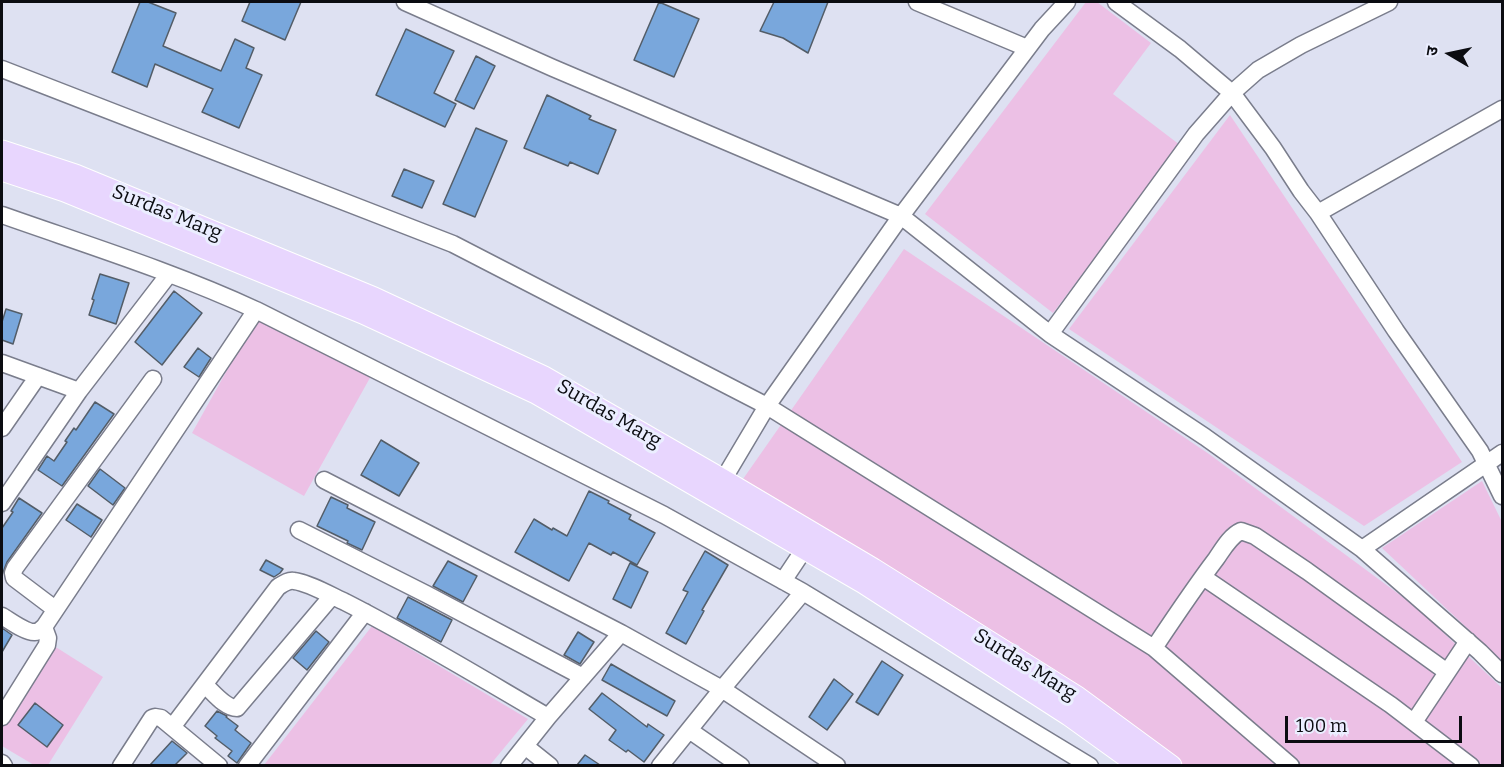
<!DOCTYPE html>
<meta charset="utf-8">
<style>
body{margin:0}
#map{position:relative;width:1504px;height:767px;overflow:hidden;background:#dee1f2;font-family:Bitter,"Noto Sans Devanagari",serif}
canvas{display:block}
.frame{position:absolute;inset:0;border:3px solid #0b0c11;pointer-events:none}
.north{position:absolute;left:1420px;top:24px;width:60px;height:60px;-webkit-text-stroke:4px #ebeeff;paint-order:stroke;rotate:279deg;font-size:16px;font-weight:700;line-height:24px;text-align:center;color:#0b0c11}
.north::after{content:'';display:block;margin:auto;width:21px;height:27px;background:#0b0c11;clip-path:polygon(50% 0,100% 100%,50% 72%,0 100%)}
.scale{position:absolute;left:1285px;top:716px;width:177px;height:27px;box-sizing:border-box;border:3px solid #0b0c11;border-top:0;padding-left:8px;font-size:18px;line-height:21px;white-space:nowrap;color:#0b0c11;-webkit-text-stroke:4px #ebeeff;paint-order:stroke}
</style>
<div id="map">
<canvas width="1504" height="767"></canvas>
<div class="frame"></div>
<div class="north">उ</div>
<div class="scale">100 m</div>
</div>
<script>
const ctx = document.querySelector('canvas').getContext('2d');
ctx.lineJoin = 'round';
function paint(path, color) { ctx.fillStyle = color; ctx.fill(path, 'evenodd'); }
function strokePath(path, color, width, dash) { ctx.strokeStyle = color; ctx.lineWidth = width; ctx.lineCap = dash ? 'butt' : 'round'; ctx.setLineDash(dash || []); ctx.stroke(path); }
function write(font, color, halo, rows, align = 'center') {
  ctx.font = font + ' Bitter,serif'; ctx.lineWidth = 6; ctx.setLineDash([]); ctx.textBaseline = 'middle'; ctx.strokeStyle = halo; ctx.fillStyle = color; for (const [text, x, y, turn = 0] of rows) {
    ctx.save(); ctx.translate(x, y); ctx.rotate((+turn || 0) * Math.PI / 180); ctx.textAlign = isNaN(turn) ? turn : align; if (halo) ctx.strokeText(text, 0, 0); ctx.fillText(text, 0, 0); ctx.restore();
  }
}
const green = new Path2D(`
 M1086,2H1097L1151,43L1113,94L1180,145L1053,313L925,214Z
 M1230,115L1462,462L1364,526L1069,329Z
 M904,249L1209,454L1415,606L1502,688V765H1175L1109,713L743,479Z
 M259,313L371,376L304,496L192,433Z
 M1482,481L1502,522V661L1382,548Z
 M372,626L528,719L490,765H264Z
 M51,644L103,677L48,765H34L2,746V723Z`);
const building = new Path2D(`
 M140,2H148L176,13L163,46L221,71L235,39L254,48L246,68L262,75L239,128L202,112L213,89L155,64L147,87L112,72Z
 M250,2H301L285,40L242,21Z
 M659,2L699,19L674,77L634,60Z
 M774,2H828L808,53L783,38L760,31Z
 M406,29L454,51L434,93L456,104L445,127L376,95Z
 M476,56L495,66L474,109L455,100Z
 M547,95L591,116L589,119L616,130L598,174L570,162L568,166L524,148Z
 M476,128L507,141L475,217L443,204Z
 M404,169L434,181L422,208L392,196Z
 M100,274L129,283L116,324L89,315L94,300L92,299Z
 M174,291L202,313L162,365L135,342Z
 M6,309L22,314L13,344L2,340V322Z
 M198,348L211,358L199,377L184,367Z
 M95,402L114,414L62,486L38,470L47,456L54,461L67,442L65,441L74,428L76,430Z
 M381,440L419,463L399,496L361,475Z
 M100,469L125,488L113,505L88,486Z
 M589,491L609,501L608,503L631,515L629,519L655,533L637,565L613,552L611,555L589,543L569,581L515,552L534,519L552,530L553,528L567,536Z
 M331,497L348,505L347,508L375,522L362,550L347,543L348,541L317,526Z
 M19,498L42,513L7,562L2,575V528L13,512L11,511Z
 M77,504L102,520L91,537L66,520Z
 M705,551L728,565L702,610L704,611L686,644L666,633L688,592L683,590Z
 M266,560L283,569L280,573L274,577L260,570Z
 M448,561L477,576L463,602L433,586Z
 M630,563L648,572L631,608L613,599Z
 M408,597L452,620L441,642L397,618Z
 M2,628L12,635L2,652Z
 M316,631L329,642L307,670L293,658Z
 M578,632L594,642L580,664L564,655Z
 M882,661L903,675L878,715L856,702Z
 M611,664L675,701L667,716L602,680Z
 M834,679L853,694L827,730L809,717Z
 M602,693L647,727L648,724L664,735L644,762L628,750L626,752L609,740L616,730L589,709Z
 M35,703L63,725L47,747L18,725Z
 M217,711L227,716L226,717L238,726L235,730L251,743L237,763L228,756L232,751L215,738L217,736L205,726Z
 M172,741L187,753L175,765H150Z
 M585,755L600,765H577Z`);
const minor = new Path2D(`
 M405,2L553,68L901,216L1050,334L1205,437L1362,549L1480,652L1502,674
 M917,2L1027,48
 M1116,2L1180,49L1232,93L1273,148L1301,191L1318,213L1396,331L1480,451L1502,496
 M2,69L453,244L767,406L1154,648L1291,766
 M1318,213L1502,109
 M2,215C87,245 174,272 256,310L664,515L803,592L1090,766
 M1050,334L1196,134L1232,93L1258,70L1301,45L1389,2
 M2,363L79,391
 M2,428L38,376
 M324,480L621,633L722,689L837,766
 M723,480L767,406L901,216L1042,29L1067,2
 M2,503L79,391L169,274
 M299,530L426,594L583,677
 M1362,549L1502,453
 M1203,577L1391,705L1471,766
 M783,581L805,548
 M55,609L14,578L13,573L15,568L153,379
 M2,616C9,620 26,633 35,632C39,632 41,629 44,627L256,310
 M1154,648C1174,618 1194,588 1216,559C1223,549 1230,536 1241,531L1255,536L1307,571L1447,672
 M205,685C214,693 225,708 237,708L332,596
 M2,717L47,645L48,638L44,627
 M1414,722L1468,641
 M173,726L278,587C283,584 288,580 294,581C307,582 332,596 345,602C414,637 481,678 548,717
 M689,730L741,766
 M525,746L550,766
 M2,763L4,766
 M121,766L152,718L155,717L161,718L219,766
 M247,766L365,612
 M509,766L548,717L621,633
 M660,766L722,689L803,592`);
const major = new Path2D(`
 M2,151L75,175L374,298L544,377L723,480L873,569L1077,697L1171,766
 M2,170L65,191L363,313L536,393L864,583L1069,715L1140,766`);
const streetNames = [
 ["Surdas Marg",167,213,22],
 ["Surdas Marg",609,414,30],
 ["Surdas Marg",1025,665,32]
];
paint(green, '#ecc0e5');
paint(building, '#79a7dc');
strokePath(building, '#535d68', 1.5);
strokePath(minor, '#7a7d8c', 19);
strokePath(major, '#fff', 23);
strokePath(minor, '#fff', 16);
strokePath(major, '#e8d6fe', 21);
write('20px', '#0b0c11', '#ebeeff', streetNames);
</script>
